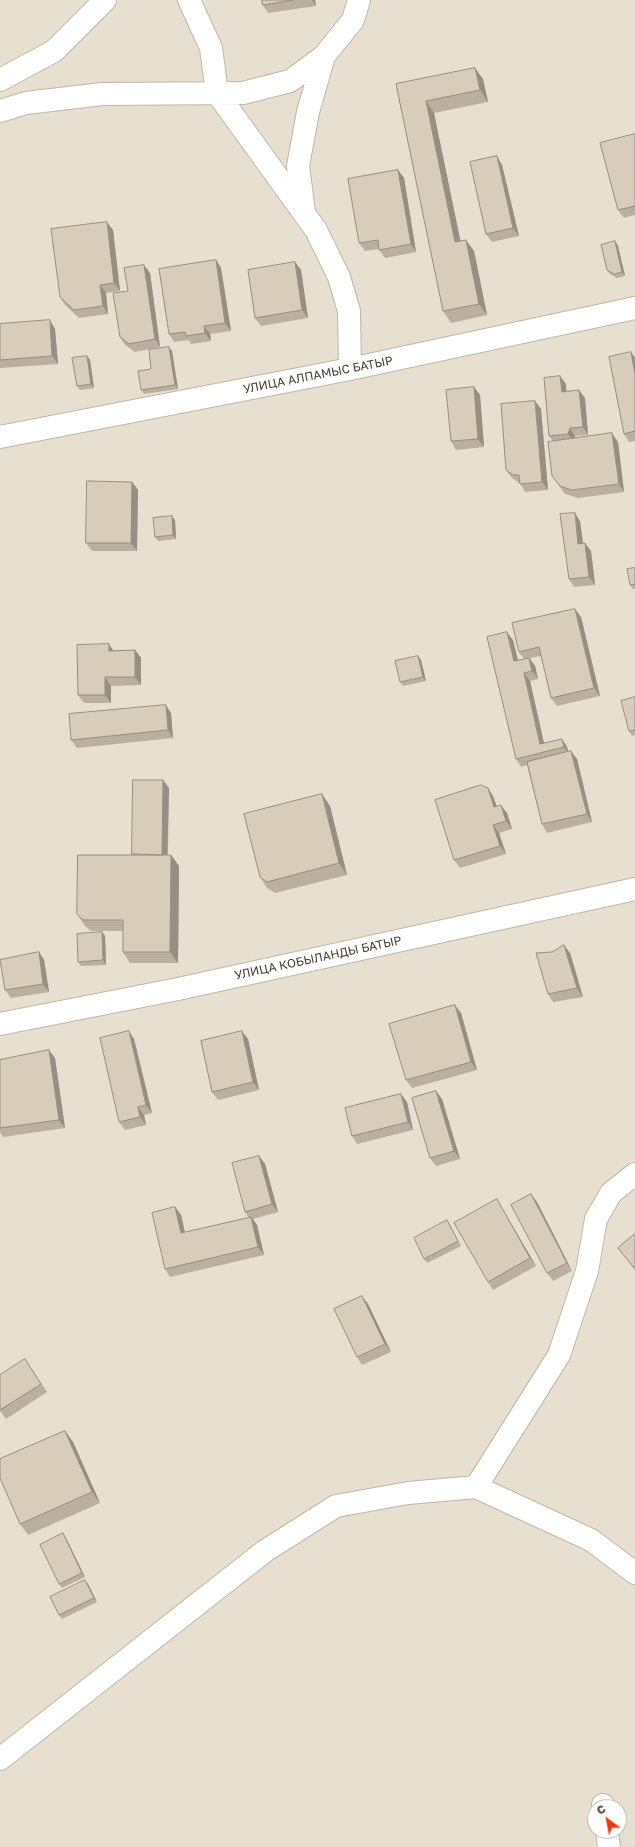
<!DOCTYPE html>
<meta charset="utf-8">
<style>
body{margin:0}
#map{position:relative;width:635px;height:1847px;overflow:hidden;background:#f3eee2;font-family:"Golos Text",sans-serif}
canvas{display:block}
.north{position:absolute;left:587px;top:1799px;width:40px;height:40px;box-sizing:border-box;background:#fff;border:1px solid #b5b2ad;border-radius:50%;rotate:328deg;font-size:11px;font-weight:700;line-height:16px;text-align:center;color:#453e32}
.north::after{content:'';display:block;margin:auto;width:14px;height:18px;background:#ff320d;clip-path:polygon(50% 0,100% 100%,50% 72%,0 100%)}
</style>
<div id="map">
<canvas width="635" height="1847"></canvas>
<div class="north">С</div>
</div>
<script>
const ctx = document.querySelector('canvas').getContext('2d');
ctx.lineJoin = 'round';
function paint(path, color) { ctx.fillStyle = color; ctx.fill(path, 'evenodd'); }
function strokePath(path, color, width, dash) { ctx.strokeStyle = color; ctx.lineWidth = width; ctx.lineCap = dash ? 'butt' : 'round'; ctx.setLineDash(dash || []); ctx.stroke(path); }
function write(font, color, halo, rows, align = 'center') {
  ctx.font = font + ' "Golos Text",sans-serif'; ctx.lineWidth = 3; ctx.setLineDash([]); ctx.textBaseline = 'middle'; ctx.strokeStyle = halo; ctx.fillStyle = color; for (const [text, x, y, turn = 0] of rows) {
    ctx.save(); ctx.translate(x, y); ctx.rotate((+turn || 0) * Math.PI / 180); ctx.textAlign = isNaN(turn) ? turn : align; if (halo) ctx.strokeText(text, 0, 0); ctx.fillText(text, 0, 0); ctx.restore();
  }
}
const residential = new Path2D(`
 M0,0H635V1847H0ZM595,1807H619V1831H595Z`);
const street = new Path2D(`
 M189,0L211,48L217,93L316,230L339,277L349,311L350,369
 M0,80L54,51L105,0
 M0,111L26,103L102,94L243,93L290,81L324,56L353,20L359,0
 M304,212L298,166L308,112L324,56
 M0,437L350,369L635,308
 M0,1024L178,989L635,889
 M476,1487L559,1355L587,1271L596,1219L611,1193L635,1174
 M0,1759L265,1551L336,1506L408,1493L476,1487L591,1540L635,1573
 M603,1805L604,1807
 M607,1831L609,1847`);
const wall = new Path2D(`
 M262,0H315L316,6L268,13L263,5Z
 M483,79L488,102L434,113L460,241L474,251L487,315L451,323L443,311L396,84Z
 M635,134V215L624,218L618,210Z
 M502,165L519,236L492,242L486,234Z
 M398,170L404,178L416,252L385,258L379,249L365,251L359,243Z
 M113,230L120,291L106,293L108,314L79,318L65,305L60,297Z
 M615,241L618,246L625,276L617,278L610,274L607,270Z
 M216,260L221,268L231,331L210,334L211,341L191,344L189,340L174,342L169,334Z
 M295,262L301,270L308,318L261,326L255,318Z
 M150,273L160,347L135,352L125,345L120,337L128,291Z
 M0,324L55,329L58,364L0,368Z
 M172,351L178,389L144,394L141,390L151,369Z
 M631,352L635,358V441L629,442L624,434Z
 M87,356L90,360L94,388L80,390L77,386Z
 M566,384V391L579,390L585,398L588,435L575,436V438L618,442L624,492L578,498L565,494L552,476L553,441L549,436Z
 M474,387L480,395L484,447L456,450L451,441Z
 M541,409L548,490L525,492L520,483H519L512,478L506,470Z
 M132,482L138,490L137,551H92L86,543Z
 M175,520L176,539L158,541L155,537Z
 M580,521L583,543L591,551L595,585L574,587L569,579Z
 M635,568V589H633L630,585Z
 M581,617L600,696L557,706L551,698L541,656L530,658L535,666L538,679L530,681L544,743L562,739L567,747L568,752L577,759L592,822L547,833L542,824L527,765L521,767L516,759L513,640L518,660L524,659L519,652Z
 M135,650L141,658V685L111,686V703H84L78,695L113,651Z
 M421,660L426,681L403,686L400,682Z
 M635,697V735L632,736L629,731Z
 M171,713L173,738L77,748L71,740Z
 M169,788L168,855H171L179,866L178,963H130L123,952V931H91L85,926L77,914L132,855Z
 M493,796L497,807L507,813L512,829L499,833L506,854L460,868L454,860Z
 M330,806L347,875L275,893L267,888L260,877Z
 M102,932L105,936L106,965L81,966L78,962Z
 M39,952L44,960L49,992L11,998L5,990Z
 M570,953L583,997L553,1002L548,994Z
 M461,1013L477,1070L412,1088L406,1080Z
 M134,1039L152,1113L144,1115L146,1125L125,1130L119,1122Z
 M248,1039L259,1090L218,1100L212,1092Z
 M55,1058L65,1128L3,1137L0,1132V1060Z
 M436,1091L442,1099L460,1159L436,1166L430,1158Z
 M407,1102L413,1130L357,1144L352,1136Z
 M259,1156L265,1164L278,1212L253,1219L257,1225L264,1255L170,1277L165,1269L175,1207L181,1215L185,1233L249,1218L245,1212Z
 M497,1199L502,1208L536,1266L493,1290L488,1282Z
 M537,1202L572,1271L553,1281L547,1273Z
 M450,1225L461,1246L427,1263L424,1259Z
 M635,1234V1270L618,1248Z
 M368,1304L391,1352L362,1365L357,1357Z
 M25,1359L47,1392L6,1419L0,1411Z
 M65,1431L73,1442L100,1503L28,1535L20,1524Z
 M63,1533L66,1538L85,1577L62,1588L59,1584Z
 M85,1580L88,1584L97,1602L62,1619L59,1615Z`);
const shadedWall = new Path2D(`
 M312,0H315L316,6Z
 M475,68L483,79L488,102L480,90Z
 M426,101L434,113L463,253L455,242Z
 M497,156L502,165L519,236L513,228Z
 M398,170L404,178L416,252L411,244Z
 M107,222L113,230L120,291L114,283Z
 M466,240L474,251L487,315L479,304Z
 M615,241L618,246L625,276L622,272Z
 M216,260L221,268L231,331L225,323Z
 M295,262L301,270L308,318L302,310Z
 M144,265L150,273L160,347L155,339Z
 M100,285L106,293L108,314L103,306Z
 M50,320L55,329L58,364L52,356Z
 M204,326L210,334L211,341L205,333Z
 M169,347L172,351L178,389L175,385Z
 M631,352L635,358V374Z
 M87,356L90,360L94,388L91,384Z
 M560,376L566,384L567,400L562,392Z
 M474,387L480,395L484,447L478,439Z
 M579,390L585,398L588,435L583,427Z
 M535,401L541,409L548,490L542,482Z
 M570,428L575,436L574,442L568,434Z
 M612,433L618,442L624,492L619,484Z
 M132,482L138,490L137,551L131,543Z
 M575,513L580,521L584,552L578,544Z
 M172,516L175,520L176,539L173,535Z
 M585,543L591,551L595,585L589,577Z
 M575,609L581,617L600,696L594,688Z
 M507,632L513,640L520,669L514,661Z
 M109,644L114,652L109,651Z
 M135,650L141,658V685L135,677Z
 M418,656L421,660L426,681L423,677Z
 M529,658L535,666L538,679L532,671Z
 M524,673L530,681L546,752L540,744Z
 M105,677L111,686V703L105,695Z
 M166,705L171,713L173,738L168,730Z
 M562,739L567,747L569,755L564,747Z
 M571,751L577,759L592,822L587,814Z
 M163,780L169,788L167,863L162,855Z
 M488,788L493,796L500,816L494,807Z
 M322,794L330,806L347,875L339,863Z
 M501,805L507,813L512,829L506,821Z
 M493,825L499,833L506,854L500,846Z
 M171,855L179,866L178,963L170,952Z
 M102,932L105,936L106,965L103,960Z
 M564,945L570,953L583,997L577,988Z
 M39,952L44,960L49,992L43,984Z
 M455,1005L461,1013L477,1070L471,1062Z
 M129,1031L134,1039L152,1113L146,1105Z
 M242,1031L248,1039L259,1090L253,1082Z
 M49,1050L55,1058L65,1128L59,1120Z
 M436,1091L442,1099L460,1159L454,1151Z
 M401,1094L407,1102L413,1130L408,1122Z
 M138,1107L144,1115L146,1125L140,1117Z
 M259,1156L265,1164L278,1212L272,1204Z
 M531,1194L537,1202L572,1271L567,1263Z
 M497,1199L502,1208L536,1266L530,1258Z
 M175,1207L181,1215L187,1242L181,1233Z
 M251,1217L257,1225L264,1255L258,1247Z
 M362,1296L368,1304L391,1352L385,1344Z
 M65,1431L73,1442L100,1503L92,1492Z
 M63,1533L66,1538L85,1577L82,1573Z
 M85,1580L88,1584L97,1602L94,1598Z`);
const building = new Path2D(`
 M262,0H293L263,5Z
 M475,68L480,90L426,101L455,242L466,240L479,304L443,311L396,84Z
 M635,134V206L618,210L600,143Z
 M497,156L513,228L486,234L470,162Z
 M398,170L411,244L379,250L378,240L359,243L348,179Z
 M107,222L114,283L100,285L103,306L74,310L60,297L51,229Z
 M615,241L622,272L614,274L607,270L601,245Z
 M216,260L225,323L204,326L205,333L186,336L185,332L169,334L159,269Z
 M295,262L302,310L255,318L248,270Z
 M144,265L155,339L129,344L120,337L113,293L128,291L124,268Z
 M50,320L52,356L0,360V324Z
 M169,347L175,385L141,390L138,371L151,369L149,350Z
 M631,352L635,374V431L624,434L609,357Z
 M87,356L91,384L77,386L72,358Z
 M560,376L562,392L579,390L583,427L570,428L568,434L549,436L544,378Z
 M474,387L478,439L451,441L446,390Z
 M535,401L542,482L520,484L519,475H513L506,470L501,404Z
 M612,433L619,484L572,490L560,486L552,476L548,442Z
 M87,481L132,482L131,543H86Z
 M575,513L578,544L585,543L589,577L569,579L560,514Z
 M172,516L173,535L155,537L153,518Z
 M635,568V584L630,585L627,569Z
 M575,609L594,688L551,698L539,647L519,652L512,623Z
 M507,632L514,661L529,658L532,671L524,673L540,744L562,739L564,747L516,759L487,637Z
 M109,644V651L135,650V677H105V695H78L77,645Z
 M418,656L423,677L400,682L395,661Z
 M635,697V730L629,731L621,701Z
 M166,705L168,730L71,740L69,714Z
 M571,751L587,814L542,824L527,762Z
 M133,780H163L162,855L132,854Z
 M481,785L488,788L494,807L501,805L506,821L493,825L500,846L454,860L435,800Z
 M322,794L339,863L267,882L260,877L244,814Z
 M78,855H171L170,952H123V920H83L77,914Z
 M102,932L103,960L78,962L77,934Z
 M564,945L577,988L548,994L536,953L552,952Z
 M39,952L43,984L5,990L0,960Z
 M455,1005L471,1062L406,1080L389,1024Z
 M129,1031L146,1105L138,1107L140,1117L119,1122L100,1038Z
 M242,1031L253,1082L212,1092L201,1041Z
 M49,1050L59,1120L0,1128V1060Z
 M436,1091L454,1151L430,1158L412,1098Z
 M401,1094L408,1122L352,1136L345,1108Z
 M259,1156L272,1204L245,1212L232,1163Z
 M531,1194L567,1263L547,1273L511,1205Z
 M497,1199L530,1258L488,1282L454,1223Z
 M175,1207L181,1233L251,1217L258,1247L165,1269L152,1213Z
 M447,1220L458,1241L424,1259L414,1238Z
 M635,1234V1269L618,1248Z
 M362,1296L385,1344L357,1357L334,1309Z
 M25,1359L41,1384L0,1410V1375Z
 M65,1431L92,1492L20,1524L0,1478V1459Z
 M63,1533L82,1573L59,1584L40,1545Z
 M85,1580L94,1598L59,1615L50,1597Z`);
const streetNames = [
 ["УЛИЦА АЛПАМЫС БАТЫР",318,375,-11],
 ["УЛИЦА КОБЫЛАНДЫ БАТЫР",318,958,-12]
];
paint(residential, '#e7e0d0');
strokePath(street, '#bfb6a5', 24);
strokePath(street, '#fff', 22);
paint(wall, '#baafa0');
paint(shadedWall, '#978f82');
paint(building, '#d8ccba');
strokePath(building, '#978f82', 1);
write('12px', '#453e32', '#fff', streetNames);
</script>
